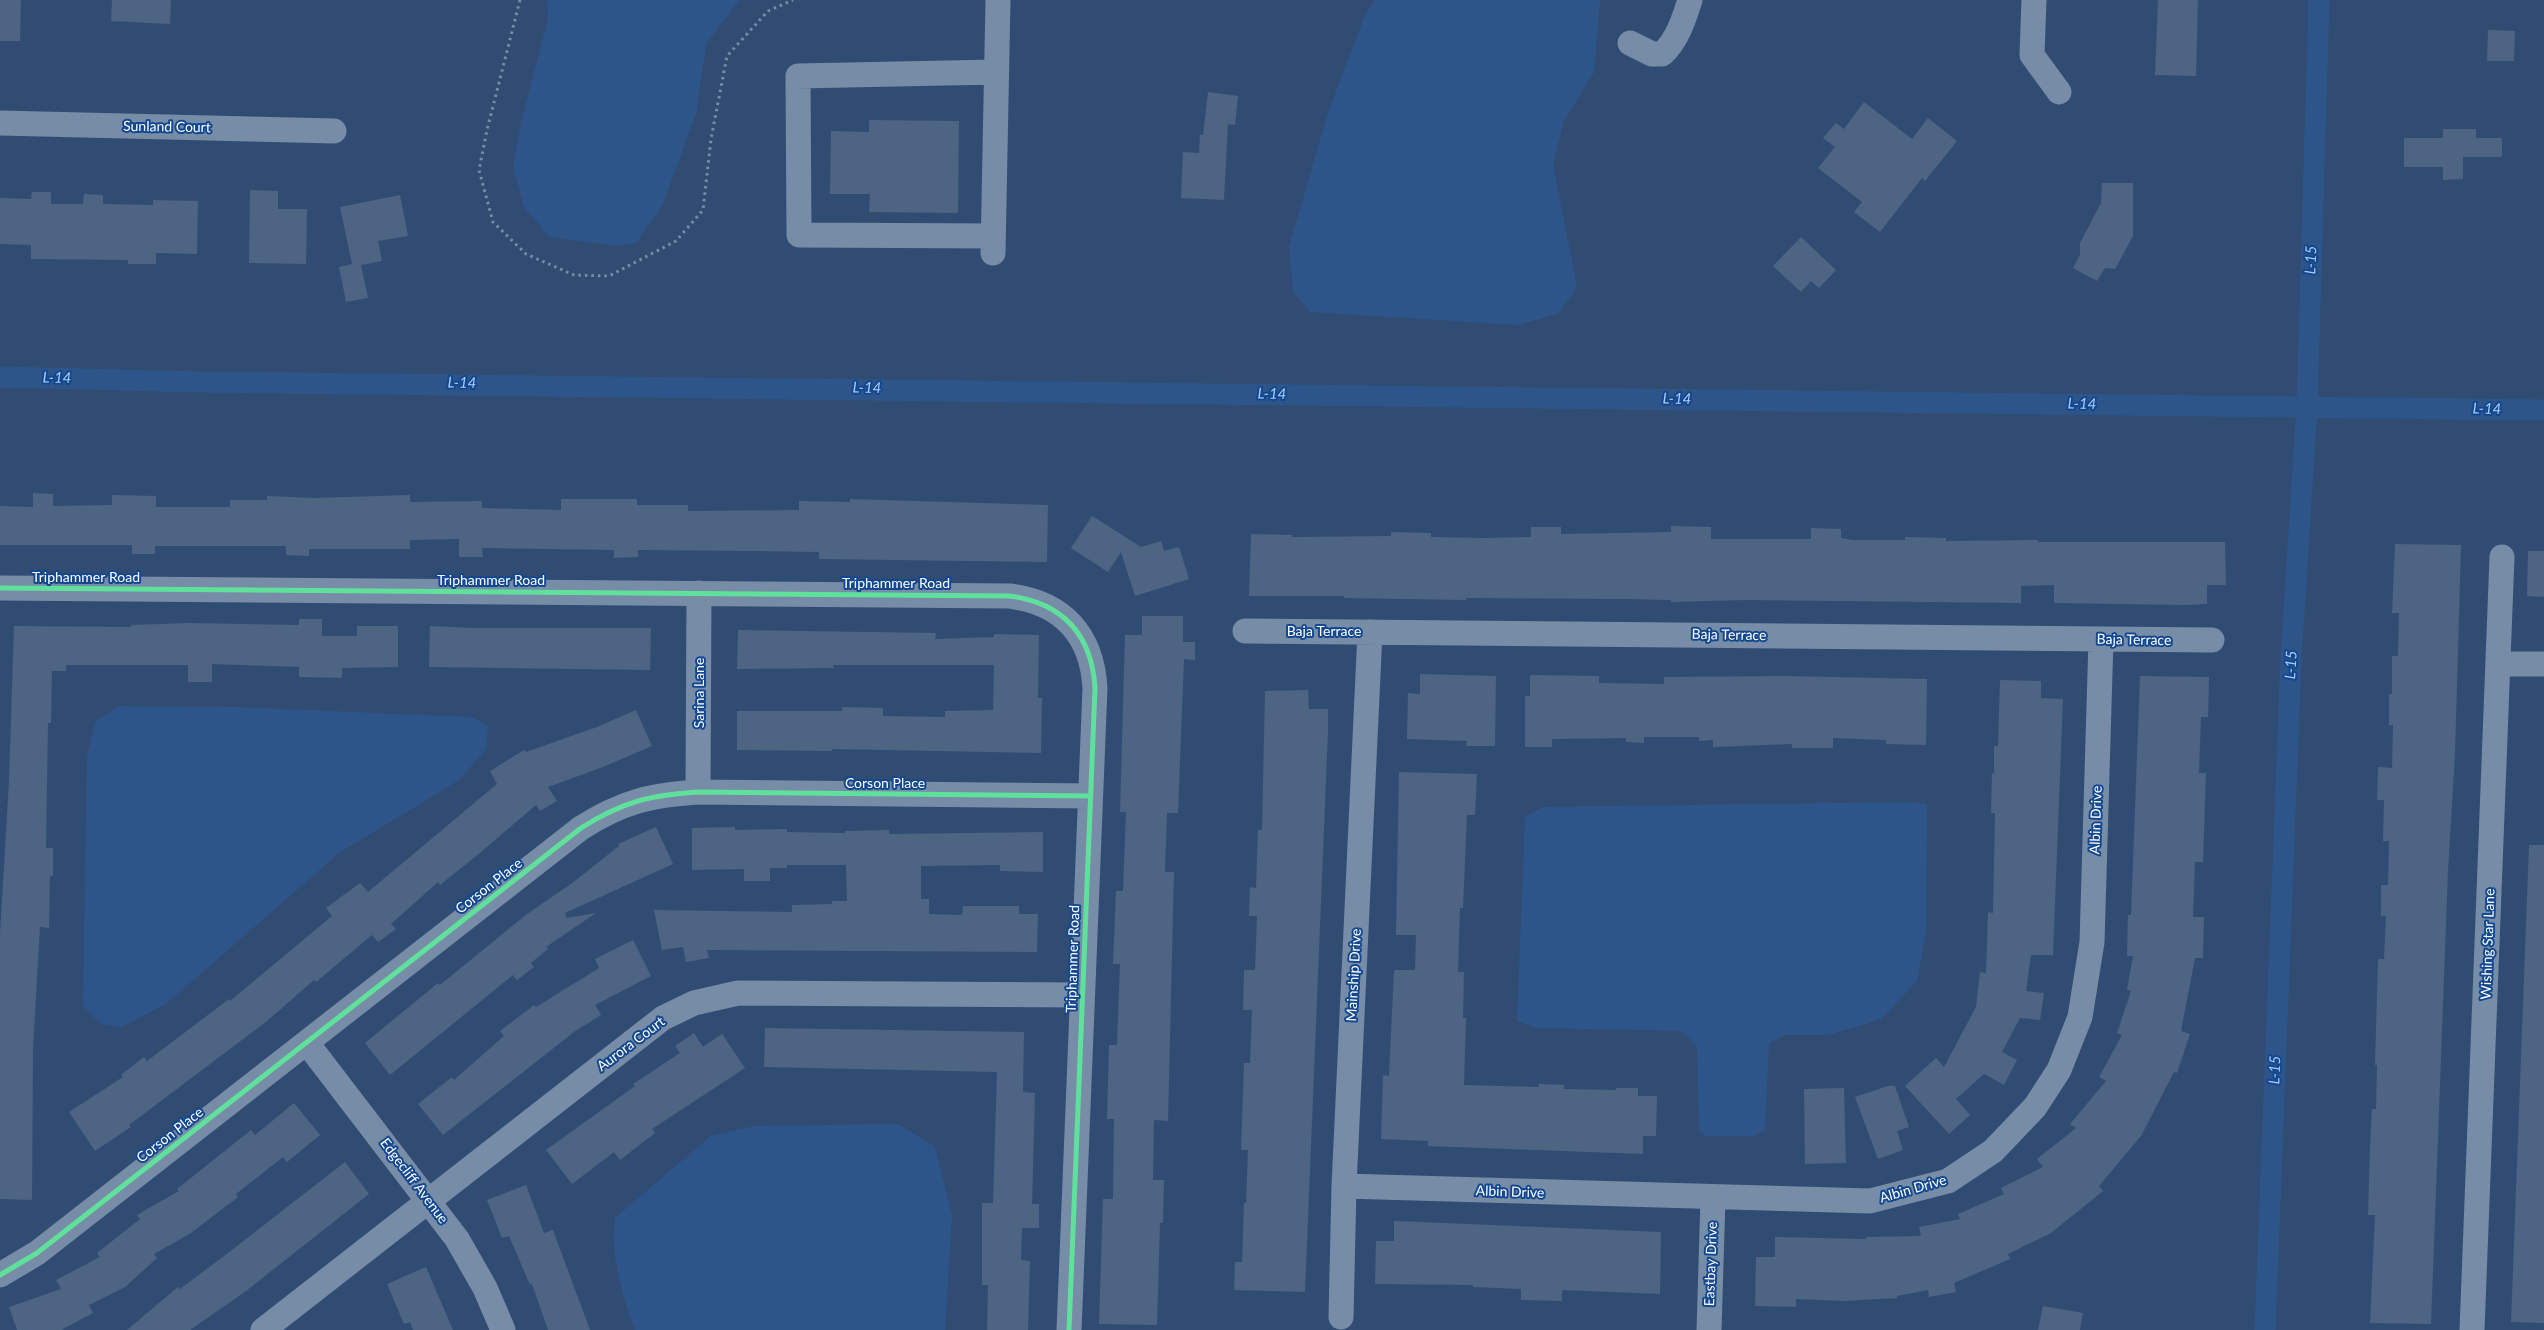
<!DOCTYPE html>
<style>
body{margin:0}
canvas{display:block;background:#304c73}
</style>
<canvas width="2544" height="1330"></canvas>
<script>
const ctx = document.querySelector('canvas').getContext('2d');
ctx.lineJoin = 'round';
function paint(path, color) { ctx.fillStyle = color; ctx.fill(path, 'evenodd'); }
function strokePath(path, color, width, dash) { ctx.strokeStyle = color; ctx.lineWidth = width; ctx.lineCap = dash ? 'butt' : 'round'; ctx.setLineDash(dash || []); ctx.stroke(path); }
function write(font, color, halo, rows, align = 'center') {
  ctx.font = font + ' Lato,sans-serif'; ctx.lineWidth = 4; ctx.setLineDash([]); ctx.textBaseline = 'middle'; ctx.strokeStyle = halo; ctx.fillStyle = color; for (const [text, x, y, turn = 0] of rows) {
    ctx.save(); ctx.translate(x, y); ctx.rotate((+turn || 0) * Math.PI / 180); ctx.textAlign = isNaN(turn) ? turn : align; if (halo) ctx.strokeText(text, 0, 0); ctx.fillText(text, 0, 0); ctx.restore();
  }
}
const water = new Path2D(`
 M547,0H739L706,44L696,114L662,206L636,243L617,246L550,237L524,207L513,167L521,123L548,19Z
 M1375,0H1600L1594,72L1564,121L1553,165L1577,287L1559,313L1518,325L1310,312L1293,291L1289,247L1328,113L1365,15Z
 M120,706L235,707L471,717L488,726L486,749L459,780L339,853L166,1004L121,1027L101,1024L83,1006L87,756L96,721Z
 M1908,802L1927,804L1926,933L1917,981L1881,1019L1829,1035H1785L1769,1043L1765,1130L1754,1136H1707L1699,1131L1697,1046L1682,1031L1539,1028L1517,1021L1525,817L1543,807Z
 M898,1124L935,1147L952,1215L945,1330H635C622,1294 610,1256 615,1218L711,1136L755,1126Z`);
const canal = new Path2D(`
 M0,377L202,382L2544,410
 M2265,1330L2291,659L2307,406L2319,0`);
const building = new Path2D(`
 M0,0H21L20,41H0Z
 M112,0H171L170,24L111,21Z
 M2158,0H2198L2196,76L2155,75Z
 M2488,30L2515,31L2514,61H2487Z
 M1208,92L1238,96L1235,125L1228,124L1224,200L1181,198L1183,152L1199,153L1200,135H1203Z
 M1864,102L1912,139L1928,118L1957,141L1925,181L1922,178L1880,232L1854,212L1862,202L1818,168L1835,147L1823,138L1836,123L1844,129Z
 M869,120L959,121L958,213L869,212L870,194H830L831,131L869,132Z
 M2443,129H2476V138H2502V157H2463V179L2443,180V167H2404V138H2443Z
 M2102,183H2133V236L2115,269L2105,268L2097,281L2073,268L2080,255V243L2101,203Z
 M250,190L278,191V209H307L306,264L249,263Z
 M32,192H51V204H83L84,194L103,195V204L153,205V200L198,201L197,254L156,253V264H128V260L31,259V245L0,244V198L31,199Z
 M400,195L408,236L378,241L382,261L361,265L368,298L346,302L339,267L352,264L340,207Z
 M1801,237L1836,270L1819,288L1811,281L1801,292L1773,266Z
 M33,493L53,494V506L112,505V495L156,496V507H230V500H267V496L313,498L410,495V502L482,501V508L561,510V499H637V505H688V511L799,510V501L850,502V499L1048,505L1047,562L819,559V552L754,551L638,550V557L614,558V550L482,548L483,557H459V539L410,540V549H309V556L286,555V546H155V554H132V545H0V506L33,507Z
 M1092,516L1141,547L1161,541L1164,551L1179,547L1189,579L1135,596L1121,552L1108,572L1071,548Z
 M1671,526L1711,527V539H1811V528L1841,529V538L1852,540H1905V537L1946,538V541L2038,540V542H2225L2226,585H2207V604L2185,605L2054,603V585L2021,586V603L1746,600L1671,602V600L1624,599L1466,598V600L1344,598V596H1249L1251,534L1292,535V537L1391,536V532L1431,533V537L1484,538L1531,537V527H1561V534L1671,532Z
 M2395,544L2461,545L2455,754L2448,871L2431,1324L2370,1323L2375,1215H2368L2370,1146L2372,1109H2376L2377,1065H2375L2378,959H2384L2386,916H2381V885H2388L2389,841H2383L2384,800H2377L2378,767L2392,768L2393,725H2389V694H2392V656H2398L2399,613H2392Z
 M2528,551H2544V597L2527,596Z
 M1142,616H1183V642H1195V660L1184,659L1178,813H1167L1165,872H1174L1168,1121L1154,1120L1153,1180H1164L1163,1223H1160L1157,1325L1099,1324L1103,1199H1113L1114,1119H1107L1109,1045H1117L1120,964H1113L1116,891H1123L1126,812H1120L1125,635H1142Z
 M299,619H322V636H357V626H398V667L342,668V678L299,677V667L212,664V682H188V665H66V671H52L51,723H48L46,848H53V876H50L49,928L40,927L33,1048L32,1200L0,1199V934L9,781L14,626L131,627V625L189,623L299,625Z
 M430,626L473,628H651L650,670L429,667Z
 M738,630L936,633L935,639L994,637V634L1039,635L1038,698H1042L1041,753L832,749V751L737,750V711H842V707L883,708V716L945,717V711L993,710L994,665H833L834,668L737,669Z
 M1420,674L1496,676L1495,746H1466L1467,741L1407,739L1408,693L1420,694Z
 M1530,675L1599,676V683L1664,684V677L1785,676L1927,679L1926,745L1886,744V740L1833,738V748H1792V744L1713,747V740L1699,741V737H1644V743L1626,742V738L1552,739V747H1525V696H1530Z
 M2140,676L2209,677L2208,717H2201L2199,773H2206L2203,862H2195L2193,917H2204L2203,958H2195L2181,1031L2190,1034L2177,1073L2174,1072L2141,1136L2099,1186L2103,1191L2051,1233L2008,1254L2010,1259L1954,1283L1956,1292L1929,1297L1928,1290L1897,1296V1298L1845,1301L1796,1299V1307L1755,1306L1756,1257H1775V1237L1866,1239V1237L1921,1236L1919,1227L1960,1219L1958,1214L2004,1194L2001,1188L2043,1167L2037,1159L2076,1128L2070,1124L2106,1081L2099,1077L2122,1035L2117,1033L2131,991L2127,990L2133,956H2127L2128,915H2131Z
 M2000,680L2041,681V698L2063,699L2053,955H2031L2026,991L2044,993L2040,1020L2020,1018L2002,1052L2017,1060L2004,1085L1984,1074L1956,1099L1970,1115L1949,1134L1905,1086L1936,1058L1944,1067L1976,1007L1980,972L1986,973L1988,912L1993,913L1995,813H1991L1992,773L1994,774V746H1998Z
 M1308,690L1309,709H1328V731L1305,1292L1234,1290L1235,1262H1242L1244,1203H1246L1248,1150H1241L1244,1063H1250L1252,1010H1243L1244,970H1255L1257,916H1249L1250,887L1256,888L1258,830H1262L1265,691Z
 M636,710L652,746L603,767L548,787L557,801L540,811L536,805L481,852L440,885L438,882L391,924L396,929L378,942L372,935L316,982L314,980L267,1021L129,1125L131,1127L95,1151L69,1112L123,1077L121,1075L144,1057L147,1061L229,999L230,1001L332,916L326,908L360,883L368,892L497,784L490,771L524,750L526,752L597,727Z
 M1399,772L1477,774L1475,815H1467L1463,908H1460L1458,972H1464L1463,1018H1466L1464,1085L1539,1087V1084L1564,1085V1089L1616,1090V1088H1638V1096H1657L1656,1136H1643V1154L1428,1146V1141L1381,1139L1383,1075L1389,1076L1394,970H1415L1416,935H1396Z
 M656,827L673,864L565,913L567,918L596,913L546,947L548,949L531,963L534,967L517,980L513,975L390,1075L365,1043L438,983L440,985L527,914L571,884L619,846L618,844Z
 M735,827V830L787,829V832L845,833V831L889,830V834L1043,832V872L1000,871V865L921,866V899H929V914L962,915L963,906H1019V914H1038L1037,952L707,950L709,958L686,962L683,947L662,950L654,910L792,912V905L832,904V901H847L846,865H787V868H770V881H744V869L692,870V828Z
 M2529,845H2544V1323L2511,1322Z
 M633,940L651,976L595,1005L601,1015L574,1032L443,1135L418,1104L452,1077L454,1080L504,1036L500,1031L534,1005L536,1007L599,968L595,959Z
 M765,1028L1024,1032L1023,1092L1035,1093L1032,1204H1039V1228H1022L1021,1260L1030,1261L1028,1330H987L988,1285H982V1203H993L997,1072L764,1067Z
 M694,1033L703,1047L722,1034L745,1068L652,1129L655,1133L620,1160L614,1152L572,1184L546,1150L635,1086L633,1084L680,1053L675,1046Z
 M1888,1086H1895L1909,1127L1897,1131L1903,1150L1878,1159L1855,1097Z
 M1844,1088L1846,1163L1805,1164L1804,1089Z
 M294,1103L320,1135L287,1162L283,1157L236,1194L238,1197L191,1233L154,1254L157,1258L125,1287L89,1305L93,1313L61,1330H17L9,1307L61,1289L56,1280L100,1257L97,1253L140,1219L137,1215L179,1191L177,1189L251,1130L255,1135Z
 M345,1162L369,1194L246,1291L190,1330H127L178,1287L180,1289L228,1253Z
 M526,1185L544,1233L553,1230L590,1330H548L532,1284L530,1285L509,1236L502,1238L487,1200Z
 M1394,1221L1661,1232L1660,1294L1562,1290V1301L1521,1300V1289L1473,1287V1285L1375,1284L1376,1241H1394Z
 M426,1267L453,1330H413L410,1322L404,1324L387,1284Z
 M2043,1306L2083,1313L2080,1330H2038Z`);
const path = new Path2D(`
 M520,0L487,130L479,170L493,222L526,254L574,275L609,276L676,241L703,210L711,139L727,56L768,11L793,0`);
const minor = new Path2D(`
 M2034,0L2032,55L2059,92
 M1630,43L1652,54H1662C1677,41 1684,19 1690,0
 M0,123L334,131
 M993,236L799,235L798,76L996,72
 M993,253L998,0
 M0,588L1010,596C1063,603 1092,635 1095,688L1069,1330
 M1245,631L2212,640
 M2500,664H2544
 M698,792L699,593
 M307,1043L457,1239L485,1288L503,1330
 M1344,1186L1870,1201L1948,1181L1993,1151L2035,1107L2059,1070L2080,1017L2092,942L2101,639
 M0,1275L37,1253L581,828C622,802 650,795 698,792L1090,796
 M1341,1317L1344,1186L1370,632
 M263,1330L663,1018L694,1003L738,993L1082,995
 M1709,1330L1713,1198
 M2472,1330L2502,557`);
const cycleway = new Path2D(`
 M0,588L1010,596C1063,603 1092,635 1095,688L1069,1330
 M0,1275L37,1253L581,828C622,802 650,795 698,792L1090,796`);
const streetNames = [
 ["Sunland Court",167,127,1],
 ["Triphammer Road",86,577],
 ["Triphammer Road",491,580],
 ["Triphammer Road",896,583],
 ["Baja Terrace",1324,631],
 ["Baja Terrace",1729,635,1],
 ["Baja Terrace",2134,640,1],
 ["Sarina Lane",699,693,-90],
 ["Corson Place",885,783],
 ["Albin Drive",2096,820,-88],
 ["Corson Place",489,886,-38],
 ["Wishing Star Lane",2488,944,-88],
 ["Triphammer Road",1073,959,-88],
 ["Mainship Drive",1354,975,-87],
 ["Aurora Court",631,1044,-37],
 ["Corson Place",170,1135,-38],
 ["Edgecliff Avenue",414,1181,53],
 ["Albin Drive",1913,1189,-16],
 ["Albin Drive",1510,1192,2],
 ["Eastbay Drive",1711,1264,-88]
];
const waterNames = [
 ["L-15",2311,260,-88],
 ["L-14",57,378,1],
 ["L-14",462,383,1],
 ["L-14",867,388,1],
 ["L-14",1272,394,1],
 ["L-14",1677,399,1],
 ["L-14",2082,404,1],
 ["L-14",2487,409,1],
 ["L-15",2291,665,-87],
 ["L-15",2275,1070,-88]
];
paint(water, '#2e5589');
strokePath(canal, '#2e5589', 21);
paint(building, '#4d6483');
strokePath(path, '#778ca7', 3, [2.5, 4]);
strokePath(minor, '#778ca7', 25);
strokePath(cycleway, '#60e19b', 5);
write('14px', '#fff', '#134890', streetNames);
write('italic 15px', '#aacdf9', '#134890', waterNames);
</script>
